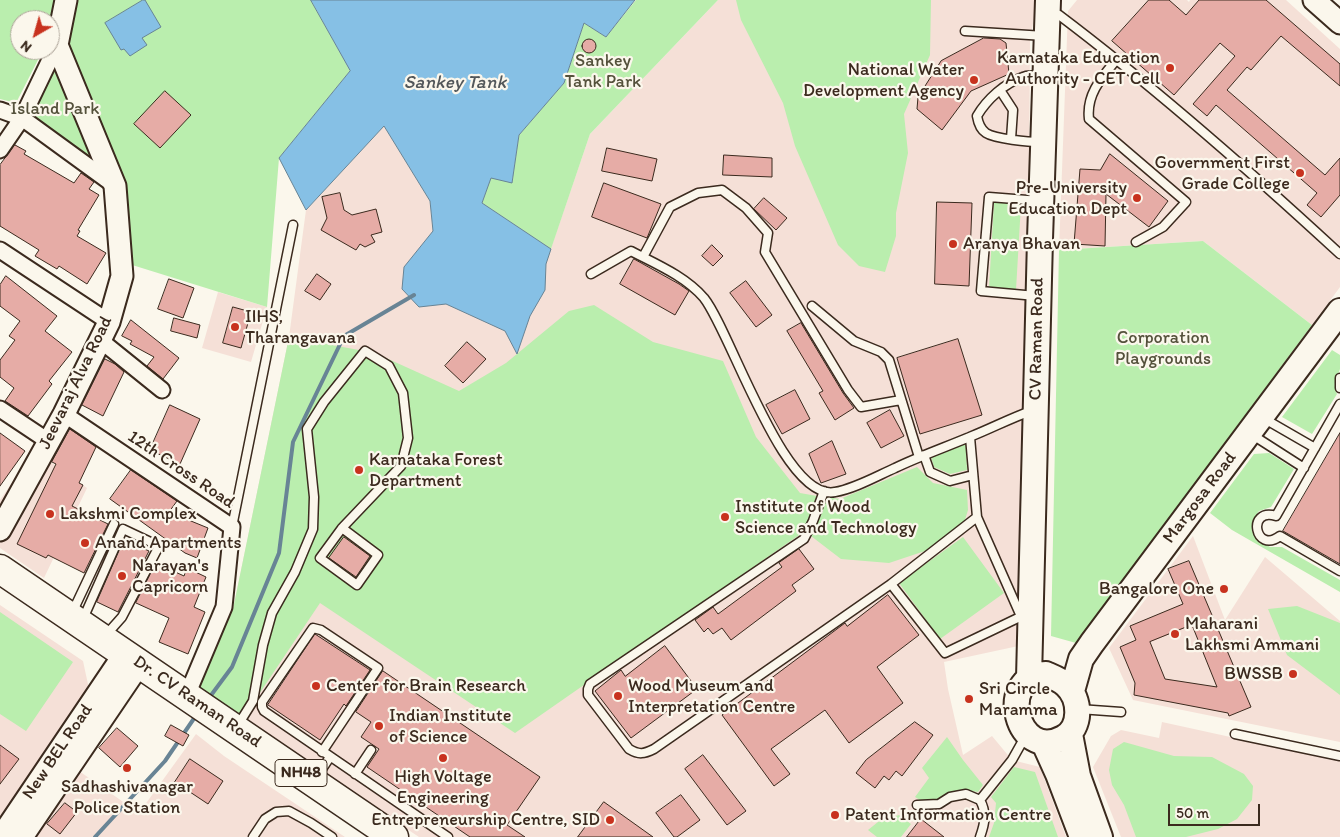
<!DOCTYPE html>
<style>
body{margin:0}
#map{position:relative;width:1340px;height:837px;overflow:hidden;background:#fbf7ec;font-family:Itim,sans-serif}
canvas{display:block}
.north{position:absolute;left:10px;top:10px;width:50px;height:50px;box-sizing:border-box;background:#fbf7ec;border:1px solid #aea59a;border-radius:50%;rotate:218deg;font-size:14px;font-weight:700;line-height:20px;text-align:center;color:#3b2a1e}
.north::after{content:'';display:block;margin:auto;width:18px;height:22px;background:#c8321e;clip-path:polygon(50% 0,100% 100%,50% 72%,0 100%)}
.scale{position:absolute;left:1168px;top:804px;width:92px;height:22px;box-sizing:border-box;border:2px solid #3b2a1e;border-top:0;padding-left:6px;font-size:15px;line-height:18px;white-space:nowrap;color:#3b2a1e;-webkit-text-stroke:4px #fbf7ec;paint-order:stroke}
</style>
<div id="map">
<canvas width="1340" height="837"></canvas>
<div class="north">N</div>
<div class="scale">50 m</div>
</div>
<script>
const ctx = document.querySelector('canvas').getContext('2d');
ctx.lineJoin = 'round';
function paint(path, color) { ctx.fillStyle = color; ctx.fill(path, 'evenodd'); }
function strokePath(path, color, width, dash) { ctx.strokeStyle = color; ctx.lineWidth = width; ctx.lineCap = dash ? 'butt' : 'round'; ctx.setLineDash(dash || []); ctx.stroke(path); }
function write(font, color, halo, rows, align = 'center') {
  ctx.font = font + ' Itim,sans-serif'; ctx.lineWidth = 4.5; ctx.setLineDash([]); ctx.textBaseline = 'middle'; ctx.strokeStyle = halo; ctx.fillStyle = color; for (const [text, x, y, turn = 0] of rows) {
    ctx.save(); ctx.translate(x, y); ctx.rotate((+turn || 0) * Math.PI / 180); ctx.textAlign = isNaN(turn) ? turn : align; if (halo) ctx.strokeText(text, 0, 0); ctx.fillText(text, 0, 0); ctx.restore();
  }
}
const built = new Path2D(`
 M718,0H1037L1030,41L1029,176L1031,316L1023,645L944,662L948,689L963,755L992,736L1012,760L1040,767L1066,837H419L196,688L233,609L289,337L306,210L384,126L430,201L433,230L482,203L551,248L590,134Z
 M1077,0H1187L1189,2L1190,0H1286L1340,49V287L1312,325L1203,241L1059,250L1068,11Z
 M218,292L267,307L251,362L202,348Z
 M34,450L87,488L44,578L0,548V500Z
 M1193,536L1225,620L1265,557L1340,621V742L1133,700L1109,648Z
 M0,605L83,661L89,689L0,819Z
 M1162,722L1340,761V837H1121L1093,767L1111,736L1121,730L1159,738Z
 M196,734L224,756L345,837H34L79,771L139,813Z`);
const green = new Path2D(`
 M0,0H55L50,25V20H20V50H43L16,103L0,99Z
 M75,0H311L350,71L279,158L267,307L129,264L66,45Z
 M636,0H718L590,134L551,249L482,203L491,177L512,182L519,135L564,83L584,23L606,37Z
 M736,0H931L930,55L904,114L908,153L896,213V236L885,272L859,266L838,245L795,146L783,103L741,20Z
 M57,45L115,186L22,118Z
 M994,202L1021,204L1016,290L989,288Z
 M1203,241L1312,325L1076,643L1051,636L1059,250Z
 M594,305L653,342L723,361L756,437L800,493L817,496L805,531L515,733L320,603L243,718L196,688L233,609L289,337L375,353L459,391L506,363L569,311Z
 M1332,350L1340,355C1340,359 1340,365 1340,369C1337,379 1332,381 1337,394L1312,434L1282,417Z
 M966,444L967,470L950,474L934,467L931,457Z
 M1269,453L1294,469L1271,507L1259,511L1253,520L1252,531L1260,541L1270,547H1282L1340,580V592L1232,530L1210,513L1254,454Z
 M917,467L933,483L967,490L968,510L964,523L931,549L889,563L841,559L811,536L826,497L840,499Z
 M963,537L1004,593L940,639L899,583Z
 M1297,606L1340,623V695L1287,655L1268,609Z
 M0,612L73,662L26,731L0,714Z
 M947,737L963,760L983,785L978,792L966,790L947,793L937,800L932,801L920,800L915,797L929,778L922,768Z
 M1124,742L1174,756L1212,757L1244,774L1253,786L1252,800L1237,819L1218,829L1186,837H1136L1124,805L1112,785L1109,770L1113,749Z
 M1014,767L1035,772L1058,837H989L994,823L996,803L991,797Z
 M899,815L911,824L901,837H877L868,830L878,822Z`);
const water = new Path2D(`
 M143,0H145L161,27L142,38L147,45L130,56L124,49L121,50L105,23Z
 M311,0H635L606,37L584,23L564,83L519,135L512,183L491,178L482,203L551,249L546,264L545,290L530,316L517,354L505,331L446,304L419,307L402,289L404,267L433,231L430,201L384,126L306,210L279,158L350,71Z`);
const stream = new Path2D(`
 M209,698L232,667L279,553L293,442L344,336L414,295
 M95,837L165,761L197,714`);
const building = new Path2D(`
 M1149,0H1169L1186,15L1199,0H1266L1340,64V86L1281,36L1251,70L1247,67L1227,90L1325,175L1340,158V195L1321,217L1307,205L1317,193L1216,105L1207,116L1193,104L1235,56L1220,43L1174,95L1112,41Z
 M984,38L1000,39L1006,43L1009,74L971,91L942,130L917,109L918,97L941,61Z
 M582 46a7 7 0 1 1 14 0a7 7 0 1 1-14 0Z
 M165,91L191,115L160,148L134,124Z
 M15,145L26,151L24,154L74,183L81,173L94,182L89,189L99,195L78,230L80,231L77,236L106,253L87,284L59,266L57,269L35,256L39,250L0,226V165Z
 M607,148L657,159L652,181L602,171Z
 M1110,154L1168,201L1149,227L1106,194L1105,246L1074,244L1080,169L1100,170Z
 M724,155L772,158V177L723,175Z
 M604,183L661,204L647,238L592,217Z
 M340,193L344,210L352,215L376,209L382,232L371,235L375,242L365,247L360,244L356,250L321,230L327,218L322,197Z
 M764,198L787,218L776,230L754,209Z
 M937,202L972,203L969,286L935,284Z
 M712,245L723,256L713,266L702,256Z
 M634,259L679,284L689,291L675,315L620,284Z
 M317,274L331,284L320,300L305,291Z
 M6,276L57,316L45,331L72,352L49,381L52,384L28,416L5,401L14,388L0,377V360L15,340L9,336L20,321L0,306V285Z
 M169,279L194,288L183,318L158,309Z
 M746,281L772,315L756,327L730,293Z
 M233,307L251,312L241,348L223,343Z
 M174,318L200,325L197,338L171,331Z
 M131,320L179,358L163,379L147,366L154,357L130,344L132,341L122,336Z
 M801,323L843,393L854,408L835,420L819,393L823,391L787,331Z
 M958,339L982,415L920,434L897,358Z
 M467,342L486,359L463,383L445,366Z
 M105,359L115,364L124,372L103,416L82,405Z
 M795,390L810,419L782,434L766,405Z
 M170,405L200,419L180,464L150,450Z
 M890,410L904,436L881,448L867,423Z
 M70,429L96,447L79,483L83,485L72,506L108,524L84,573L48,555L46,558L17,544L56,464L52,462Z
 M0,433L25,451L0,486Z
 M1340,433V564L1283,531Z
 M832,441L846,474L821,483L809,454Z
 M131,470L177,501L169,512L208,528L197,558L185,553L110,499Z
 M344,537L370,556L356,577L329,558Z
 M124,540L149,551L118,612L97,602Z
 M799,549L814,569L792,585L796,591L731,640L722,628L713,634L708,628L704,632L695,620L713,607L718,614L782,567L779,563Z
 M1189,561L1251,707L1229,716L1228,713L1134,695L1135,683L1120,647L1136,640L1130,626L1183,604L1168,569ZM1192,625L1217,687L1165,679L1150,642Z
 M156,563L184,576L187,568L206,577L194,607L205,612L188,654L159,642L169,618L136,603Z
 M888,595L919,635L877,667L903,703L849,743L825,710L771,749L790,774L774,786L722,715L845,623L847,626Z
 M315,634L370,670L346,706L344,704L320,740L268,705Z
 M665,646L697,689L631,738L595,691L621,670L625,676Z
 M383,671L540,777L507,825L525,837H470L367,767L379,749L361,737L371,722L356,712Z
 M915,722L933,735L902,776L896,771L889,780L884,776L875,788L856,773L866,760Z
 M171,725L189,735L183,746L165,736Z
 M117,728L138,746L120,767L99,748Z
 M0,745L19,759L0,784Z
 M703,755L746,811L727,825L685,769Z
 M190,759L223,781L208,804L175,782Z
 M681,795L700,820L677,837H674L656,813Z
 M604,802L653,837H578Z
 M65,803L77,812L60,834L47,824Z
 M921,819L944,837H907Z`);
const lane = new Path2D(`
 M1054,14L1059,15C1157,89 1250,171 1340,254
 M965,31L1045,36
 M1117,59C1102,77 1086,94 1089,119L1186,202L1163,227L1136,242
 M1000,90L1013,110L1011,139
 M1041,142C1029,142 995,139 986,133C980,129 978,122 977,116C987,99 1005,83 1023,77C1029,74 1037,76 1043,77
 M643,257L670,207L698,193L722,190L746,208L768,233L765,252L848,390L861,407L901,400
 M591,274L631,251C656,264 685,276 704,298C731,332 784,502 835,492C854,489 877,476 895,468C920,456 946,447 972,436C992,428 1011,418 1031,411
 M1036,296L981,291L989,197L1040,201
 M812,306L854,341L881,352L889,360L919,457
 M1340,378V388
 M1340,404L1276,516C1246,507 1255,555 1280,536L1340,571
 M1263,418L1315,448
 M1251,434L1304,468
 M924,455L930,472L950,481L973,475
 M824,491L813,521L804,539L590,684L588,689V695L629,749C639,755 644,754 654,749L891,584L977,517L970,437
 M977,517L1023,621
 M232,527L293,225
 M891,584L945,653L1020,617
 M72,613L114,524
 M83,619L123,529L159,546L122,617L106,635
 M1079,709L1121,712
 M238,725L253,701L263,645L272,613L295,572L313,529L314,497L307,429L324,402L365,351L389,366L403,393L408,438L401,466L342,528L320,558L357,585L378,555L342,528
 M1235,734L1340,756
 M322,752L378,668L321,630L313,628L262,702V707L264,711L448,837
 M355,774L371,750
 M316,778L330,757
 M917,805L939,804L950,797L966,794L980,800
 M253,837L265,819L276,812L289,811L311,823L332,837
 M980,837C985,823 987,813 980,800L1012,760L1021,744L1028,738`);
const street = new Path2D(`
 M0,110L22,118L114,185
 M0,150L22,118L57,45
 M0,250L109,322
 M100,340L162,390
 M0,409L48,441
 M64,414L232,527L224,607L187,695`);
const secondary = new Path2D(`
 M1314,0L1340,23
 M0,530L64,414L109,322L122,276L115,186L57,45L66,0
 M1,837L125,653
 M22,837L140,663`);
const primary = new Path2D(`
 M1046,674C1053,677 1061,680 1066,685C1081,699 1082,728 1063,738C1017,763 995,676 1046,674Z
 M1029,678L1040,239L1048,0
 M1072,691L1081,659L1092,643L1340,311
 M1070,734L1078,776L1100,837
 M1044,743L1058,774L1082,837`);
const highway = new Path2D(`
 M0,569L394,837`);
const markers = [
 [1170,68,5,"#c8321e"],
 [974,80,5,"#c8321e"],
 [1300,173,5,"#c8321e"],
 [1137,198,5,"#c8321e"],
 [953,244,5,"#c8321e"],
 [235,327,5,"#c8321e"],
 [359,470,5,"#c8321e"],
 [50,514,5,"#c8321e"],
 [725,517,5,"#c8321e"],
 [85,543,5,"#c8321e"],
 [122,576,5,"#c8321e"],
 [1224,589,5,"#c8321e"],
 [1175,634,5,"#c8321e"],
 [1293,674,5,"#c8321e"],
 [316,686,5,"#c8321e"],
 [618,696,5,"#c8321e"],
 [969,699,5,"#c8321e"],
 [379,726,5,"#c8321e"],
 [443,758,5,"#c8321e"],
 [127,768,5,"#c8321e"],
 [835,815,5,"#c8321e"],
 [610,820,5,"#c8321e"]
];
const shields = [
 [301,773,52]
];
const shieldNames = [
 ["NH48",301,773]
];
const poiNames = [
 ["Karnataka Education",1160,58,"right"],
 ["Authority - CET Cell",1160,79,"right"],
 ["National Water",964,70,"right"],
 ["Development Agency",964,91,"right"],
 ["Government First",1290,163,"right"],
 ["Grade College",1290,184,"right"],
 ["Pre-University",1127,188,"right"],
 ["Education Dept",1127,209,"right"],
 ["Aranya Bhavan",963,244],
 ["IIHS,",245,317],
 ["Tharangavana",245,338],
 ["Karnataka Forest",369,460],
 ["Department",369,481],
 ["Institute of Wood",735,507],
 ["Science and Technology",735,528],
 ["Lakshmi Complex",60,514],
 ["Anand Apartments",95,543],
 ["Narayan's",132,566],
 ["Capricorn",132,587],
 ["Bangalore One",1214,589,"right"],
 ["Maharani",1185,624],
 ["Lakhsmi Ammani",1185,645],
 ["BWSSB",1283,674,"right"],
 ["Center for Brain Research",326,686],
 ["Wood Museum and",628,686],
 ["Interpretation Centre",628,707],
 ["Sri Circle",979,689],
 ["Maramma",979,710],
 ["Indian Institute",389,716],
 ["of Science",389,737],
 ["High Voltage",443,777,"center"],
 ["Engineering",443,798,"center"],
 ["Sadhashivanagar",127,787,"center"],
 ["Police Station",127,808,"center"],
 ["Patent Information Centre",845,815],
 ["Entrepreneurship Centre, SID",600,820,"right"]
];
const parkNames = [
 ["Sankey",603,61],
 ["Tank Park",603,82],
 ["Island Park",55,109],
 ["Corporation",1163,338],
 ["Playgrounds",1163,359]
];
const streetNames = [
 ["CV Raman Road",1037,339,-89],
 ["Jeevaraj Alva Road",76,383,-64],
 ["12th Cross Road",181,470,34],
 ["Margosa Road",1200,498,-53],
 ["Dr. CV Raman Road",197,702,34],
 ["New BEL Road",58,752,-56]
];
const waterNames = [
 ["Sankey Tank",455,83]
];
paint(built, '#f5e0d7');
paint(green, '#baeeae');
paint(water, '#86c0e5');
strokePath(water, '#688495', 1);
strokePath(stream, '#688495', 4);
paint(building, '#e6aca6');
strokePath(building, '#3b2a1e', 1);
strokePath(lane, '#3b2a1e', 11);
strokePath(street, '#3b2a1e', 19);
strokePath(secondary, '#3b2a1e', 25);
strokePath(primary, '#3b2a1e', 28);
strokePath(highway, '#3b2a1e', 31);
strokePath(lane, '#fbf7ec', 8);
strokePath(street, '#fbf7ec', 15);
strokePath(secondary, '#fbf7ec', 21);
strokePath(primary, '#fbf7ec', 24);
strokePath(highway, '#fbf7ec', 28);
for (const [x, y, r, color] of markers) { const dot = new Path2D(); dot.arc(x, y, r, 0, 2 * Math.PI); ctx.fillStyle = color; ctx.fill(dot); strokePath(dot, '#fbf7ec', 2); }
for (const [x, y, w] of shields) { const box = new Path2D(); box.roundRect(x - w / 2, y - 13.5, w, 27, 4); ctx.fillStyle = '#fbf7ec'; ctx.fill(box); strokePath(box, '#3b2a1e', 1); }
write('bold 16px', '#3b2a1e', null, shieldNames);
write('18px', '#3b2a1e', '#fbf7ec', poiNames, 'left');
write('18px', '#54513b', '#fbf7ec', parkNames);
write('18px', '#3b2a1e', '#fbf7ec', streetNames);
write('italic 19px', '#52575a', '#fbf7ec', waterNames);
</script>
